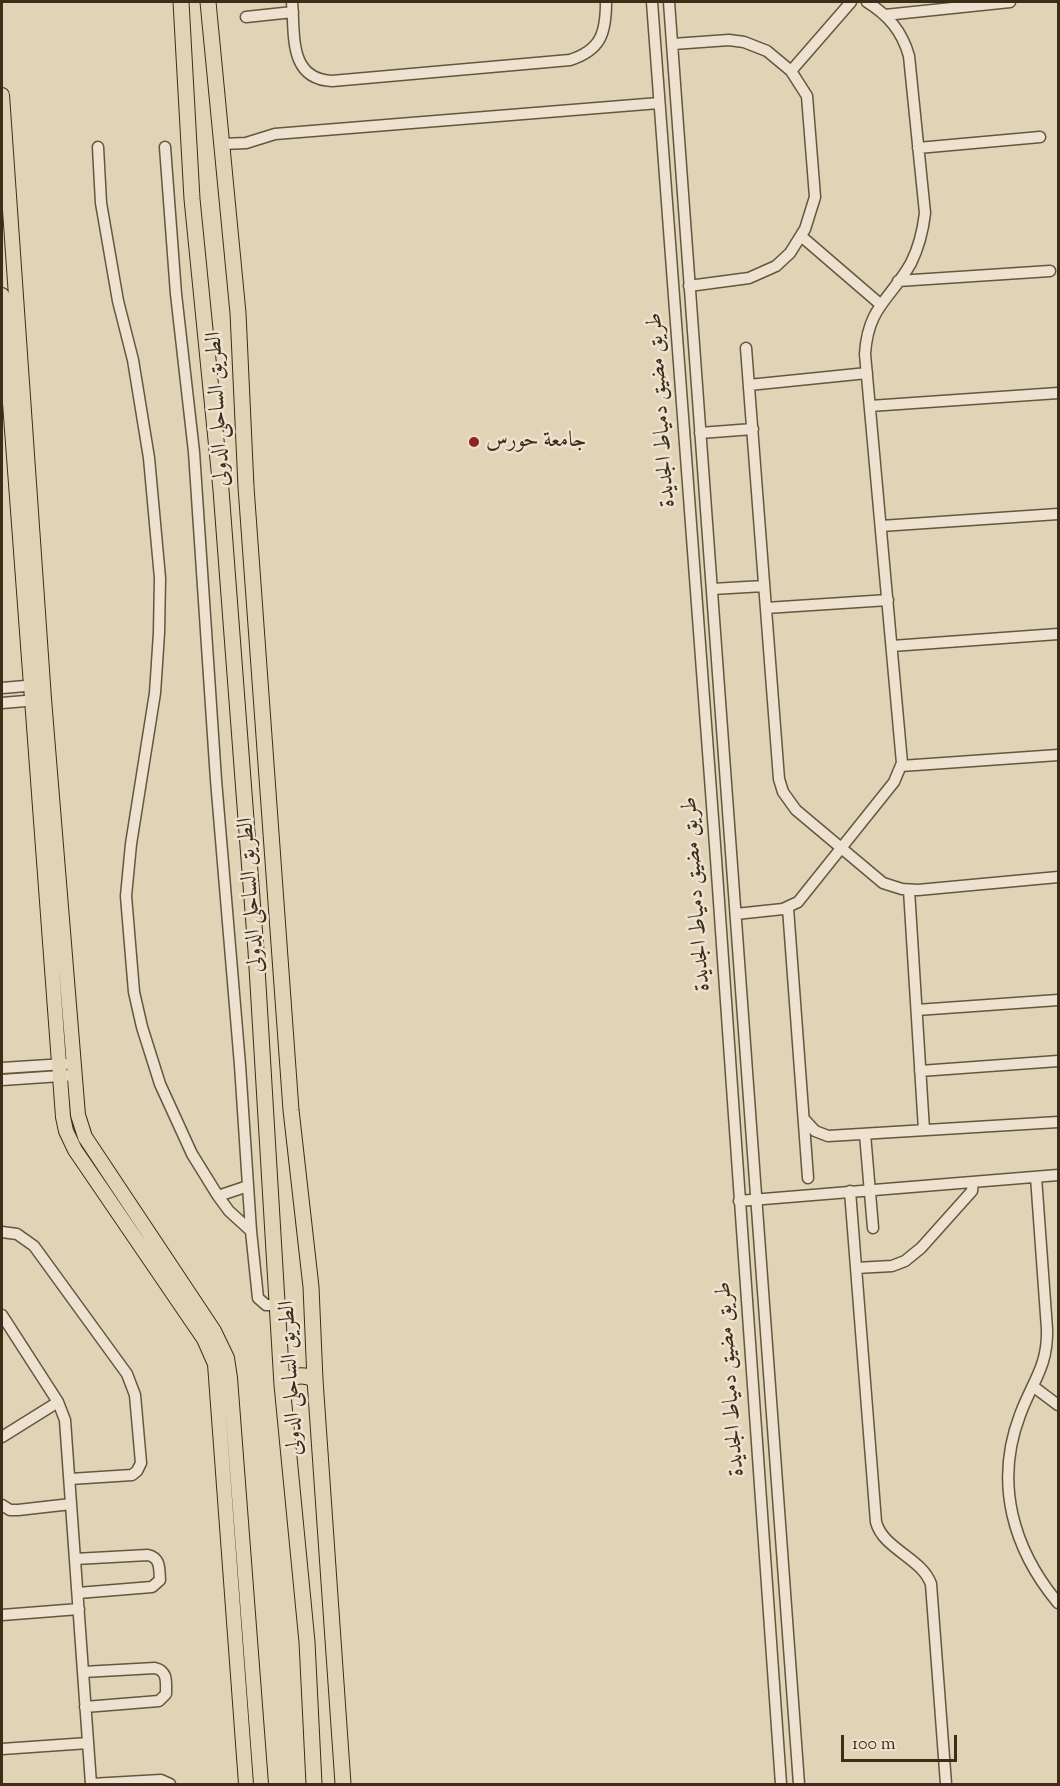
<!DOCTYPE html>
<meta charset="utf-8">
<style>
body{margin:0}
#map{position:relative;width:1060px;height:1786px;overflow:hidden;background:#e1d3b5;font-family:"Sorts Mill Goudy",serif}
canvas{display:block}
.frame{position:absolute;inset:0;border:3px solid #3c2d18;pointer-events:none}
.scale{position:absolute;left:841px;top:1735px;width:116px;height:27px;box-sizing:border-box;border:3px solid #3c2d18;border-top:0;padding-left:8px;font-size:18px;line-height:21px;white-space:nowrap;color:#3c2d18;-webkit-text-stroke:4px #ece2cf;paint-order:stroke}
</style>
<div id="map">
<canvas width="1060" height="1786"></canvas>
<div class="frame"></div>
<div class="scale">100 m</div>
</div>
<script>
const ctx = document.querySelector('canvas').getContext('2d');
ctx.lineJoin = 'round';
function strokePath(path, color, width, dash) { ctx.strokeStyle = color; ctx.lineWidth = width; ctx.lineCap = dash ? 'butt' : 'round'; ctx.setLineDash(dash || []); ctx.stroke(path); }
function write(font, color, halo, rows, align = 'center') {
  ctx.font = font + ' "Sorts Mill Goudy",Amiri,serif'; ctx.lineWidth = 5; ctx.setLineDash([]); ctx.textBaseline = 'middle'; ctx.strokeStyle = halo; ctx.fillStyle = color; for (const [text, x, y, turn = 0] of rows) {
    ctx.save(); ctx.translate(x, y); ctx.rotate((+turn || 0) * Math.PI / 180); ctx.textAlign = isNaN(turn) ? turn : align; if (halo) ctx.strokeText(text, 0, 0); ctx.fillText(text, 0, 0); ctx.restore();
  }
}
const minor = new Path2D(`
 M292,2C295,34 288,79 332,81L570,60C601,50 606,33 606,2
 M652,2L715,845L781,1784
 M669,2L799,1784
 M885,15L1010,2
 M246,17L293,12
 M673,44L729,40L744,42L767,51L791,71L807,96L815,197L805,229L790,253L776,266L749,278L689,286
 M791,71L851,2
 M222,144L246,143L275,134L659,103
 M98,147L101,203L118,301L133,360L149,458L160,578L159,633L155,693L131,844L126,896L134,992L142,1027L160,1084L192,1154L218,1196L229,1211L251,1231
 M165,147L176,294L194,452L216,780L240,1065L251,1231L258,1298L266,1305H277
 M918,148L1040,137
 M801,236L880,304
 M898,281L1050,271
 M746,348L779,779L783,792L796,810L883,883L902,889L918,890L1058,877
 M749,385L867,373
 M870,406L1058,393
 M700,433L753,429
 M881,526L1058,514
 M712,589L764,586
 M766,608L888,600
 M892,646L1058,634
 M2,688L37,685
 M2,703L37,700
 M901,766L1058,755
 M909,890L924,1130
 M788,908L808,1178
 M736,914L783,909L798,902L894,782L902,763L865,354C868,306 891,299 911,263C919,247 923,230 925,213L909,56C902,31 888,15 867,2
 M917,1010L1058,1000
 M2,1068L65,1064
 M920,1071L1058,1061
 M2,1080L75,1075
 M804,1119L815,1131L828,1136L1058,1122
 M865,1134L873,1228
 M1036,1177L1047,1329C1048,1367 1032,1382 1020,1415C994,1483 1013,1549 1058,1603
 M850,1191L876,1522C883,1549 922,1558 931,1584L946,1784
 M218,1196L248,1186
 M739,1201L1058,1175
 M2,1232L17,1234L34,1246L127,1374L135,1395L141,1463L137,1471L132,1475L70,1479
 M856,1268L892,1266L905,1261L921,1248L972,1191L973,1182
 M2,1315L58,1402L65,1420L91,1784
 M1034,1387L1058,1405
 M2,1437L58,1402
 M2,1505L10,1510H18L71,1504
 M75,1559L148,1555C161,1558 159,1569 160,1580L152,1587L78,1593
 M2,1615L79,1609
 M83,1672L155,1668C168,1671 166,1682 166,1694L159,1701L85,1707
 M2,1749L88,1743
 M91,1784L161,1780L170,1784`);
const major = new Path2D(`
 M2,95L44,699L78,1115L85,1137L214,1331L227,1358L230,1378L261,1784
 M2,295L63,1117L66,1131L75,1150L204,1339L215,1364L246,1784`);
const highway = new Path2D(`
 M181,2L192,199L221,490L256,951L282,1385L307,1642L314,1784
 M208,2L238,313L246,487L291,1110L311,1287L315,1380L343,1784
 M282,1385C292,1375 303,1373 315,1380`);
const markers = [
 [474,442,6,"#8f2418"]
];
const streetNames = [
 ["الطريق الساحلى الدولى",220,409,-93],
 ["طريق مضيق دمياط الجديدة",663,410,-94],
 ["طريق مضيق دمياط الجديدة",698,894,-94],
 ["الطريق الساحلى الدولى",253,895,-94],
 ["الطريق الساحلى الدولى",293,1378,-93],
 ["طريق مضيق دمياط الجديدة",732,1379,-94]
];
const poiNames = [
 ["جامعة حورس",486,442]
];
strokePath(minor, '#65563f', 13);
strokePath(major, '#3c2d18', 16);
strokePath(highway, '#3c2d18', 17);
strokePath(minor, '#ece2cf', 10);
strokePath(major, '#e1d3b5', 14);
strokePath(highway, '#e1d3b5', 15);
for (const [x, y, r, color] of markers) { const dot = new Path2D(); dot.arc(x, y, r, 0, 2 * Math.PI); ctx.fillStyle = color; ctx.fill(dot); strokePath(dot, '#ece2cf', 2); }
write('22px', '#3c2d18', '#ece2cf', streetNames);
write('22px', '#3c2d18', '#ece2cf', poiNames, 'left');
</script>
